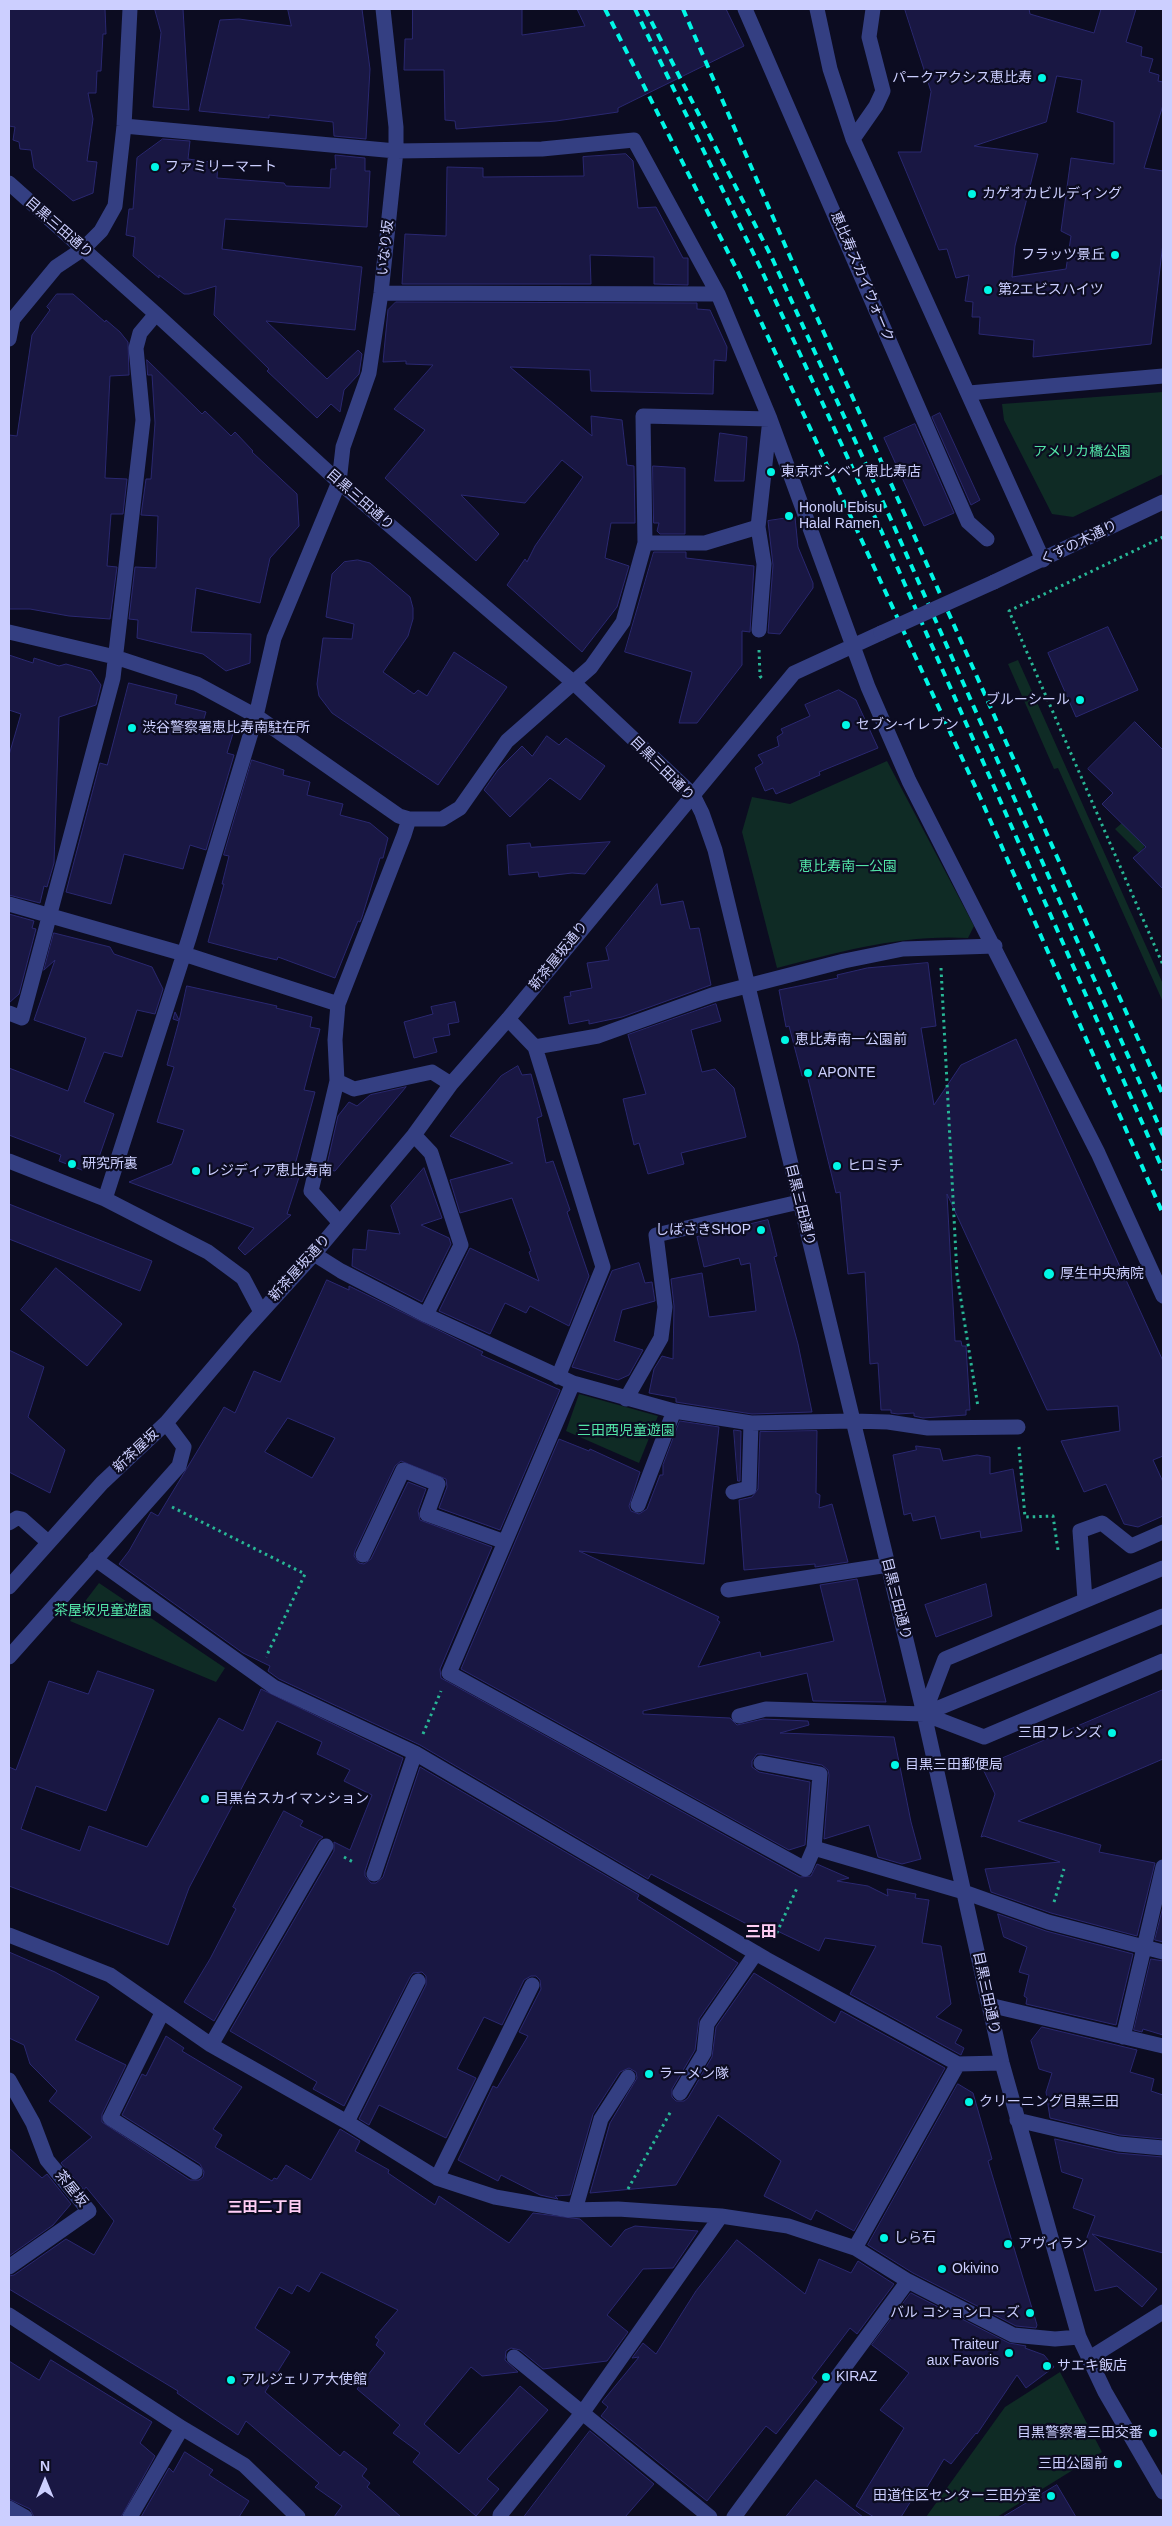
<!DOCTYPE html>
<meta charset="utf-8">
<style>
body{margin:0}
#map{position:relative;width:1172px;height:2526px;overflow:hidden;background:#0c0c21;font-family:Arial,sans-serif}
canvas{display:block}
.frame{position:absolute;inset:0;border:10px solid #cccfff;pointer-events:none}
.north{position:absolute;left:20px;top:2456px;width:50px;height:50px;-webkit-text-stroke:4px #0c0c21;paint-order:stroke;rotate:0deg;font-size:14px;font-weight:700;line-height:20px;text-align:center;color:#cccfff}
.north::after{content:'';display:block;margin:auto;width:18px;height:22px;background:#cccfff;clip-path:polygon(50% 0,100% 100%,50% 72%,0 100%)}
</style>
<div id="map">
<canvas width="1172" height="2526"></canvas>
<div class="frame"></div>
<div class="north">N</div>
</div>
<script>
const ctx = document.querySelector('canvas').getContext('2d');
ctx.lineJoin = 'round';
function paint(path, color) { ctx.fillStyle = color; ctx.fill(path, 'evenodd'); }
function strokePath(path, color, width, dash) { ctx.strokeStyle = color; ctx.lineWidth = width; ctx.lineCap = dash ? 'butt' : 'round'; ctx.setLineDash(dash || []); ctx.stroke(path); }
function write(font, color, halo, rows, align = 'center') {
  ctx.font = font + ' Arial,"Noto Sans JP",sans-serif'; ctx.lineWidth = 4.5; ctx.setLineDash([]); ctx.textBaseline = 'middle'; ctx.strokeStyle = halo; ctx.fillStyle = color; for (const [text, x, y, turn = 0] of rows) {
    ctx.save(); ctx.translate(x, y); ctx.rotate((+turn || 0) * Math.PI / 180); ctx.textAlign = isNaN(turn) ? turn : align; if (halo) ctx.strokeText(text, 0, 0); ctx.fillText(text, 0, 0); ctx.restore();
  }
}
const green = new Path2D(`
 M1163,392V474L1073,517L1052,514L1004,420L1002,404Z
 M1018,660L1163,984V1002L1058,768L1054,769L1008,664Z
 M887,761L974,926L968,938C903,934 839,952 777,968L742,832L752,797L790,804Z
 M1122,823L1145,846L1139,853L1115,829Z
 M579,1394L658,1416L639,1463L566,1431Z
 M99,1583L225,1668L216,1682L70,1621Z
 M1060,2372L1102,2452L997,2517H926L1005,2407Z`);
const building = new Path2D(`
 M9,9H105L106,34H103L101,71H97L96,93H88L93,119L87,161L97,162L93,193L73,201L34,168L31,150L20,149L19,142L13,140L15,127L9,126Z
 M155,9H183L189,110L153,107L161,33Z
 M288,9H362L370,69L366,139L334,136L333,122L269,115V118L199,111L220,20L239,19L291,26Z
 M413,9H522V35L585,26L577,9H726L744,46L618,108V112L556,121L456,129L455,121L445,120L444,70H404L405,39H412Z
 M905,9H1029L1030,14L1094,33L1101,9H1136L1126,42L1142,47L1141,56L1153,59L1149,72L1159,75L1158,81L1163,82V105L1144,168L1163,171V243L1151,344L1033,357L1034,340L979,334L980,317H972L973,302L965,301L969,275L956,278L947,249L939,250L898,152H921L931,92ZM1057,76L1082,80L1077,112L1114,122V164L1071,158L1061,231L1071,236L1066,269L1012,277L1015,246L1038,154L974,146L1046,122Z
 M163,139L190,141L188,159L218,163L217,178L284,183L286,186L330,188L331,169H336L335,155L365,158V171H370L367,227L225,219L222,249L362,267L355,330L266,321L327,379L358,350L362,354L359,374L344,390L340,412L331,404L317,418L267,371L269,369L214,315L216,286L189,294H184L159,275V278L133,256L135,237L126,235L129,209H133L137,158Z
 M626,154L633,161L638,208L656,207L683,258H688V285L654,284V257L590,255L591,284H402L405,234L446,236L447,167L483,168V177L584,176L583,157Z
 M57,294H73L105,322L106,320L120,332L128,342L129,375L110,376L105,478L127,479L123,514H111L107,566L117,567L110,619L69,616L30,609H9V435L17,436L32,335L50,310L47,307Z
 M396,302L697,303V309L710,310L727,347L726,361L714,360L713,394L591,391L590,370L510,367L592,436L591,416L622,420L627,465L634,466L635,523H611L605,558L629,566L617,607L582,652L507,585L525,559L527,562L535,546L583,477L562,460L525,503L461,495L499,534L476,561L385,478L425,430L394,409L433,365L406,364V361L383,362L388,310Z
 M147,360L202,414L205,411L231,436L235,432L253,451L252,452L297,494L299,526L270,558L260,603L196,588L191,632L251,634L250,663L226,671L203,654L137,638L138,620L129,619L135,567L156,568L158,516L141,515L146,479H151L155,423L152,375H148Z
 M940,413L980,500L971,505L932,417Z
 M915,424L954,513L924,526L884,438Z
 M720,433L747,437L744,481H715Z
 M653,466L685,468V534H660L657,531L659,523H654Z
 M795,517L798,547L813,583V588L780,634L768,633L773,565L768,521Z
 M654,552H686V558L754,566L750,632L742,631V665L697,723H679L692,672L625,652Z
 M358,560L370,563L410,597L413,608V619L408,636L383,672L414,694L418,690L427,696L454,652L507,687L438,785L332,713L319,696L317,684L323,638L352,639L354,624L326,617L332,574L344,562Z
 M1108,627L1138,690L1076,717L1048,653Z
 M9,655L33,663L34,658L59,666L66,664L91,671L101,685L96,705L59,717L54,863L47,887L44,886L40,903L9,895V755L21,714L9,710Z
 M129,683L177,695L175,704L206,712L203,722L234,730L227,753L234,755L206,850L190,845L183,869L124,854L111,904L66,892L100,763L107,765Z
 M839,690L856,700L878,748L819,772L820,775L776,794L773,788L765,791L755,768L763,763L758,755L779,746L777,737L783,733L781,729L810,716L805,705Z
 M1135,722L1163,750V889L1133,858L1146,847L1102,804L1113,793L1088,769Z
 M547,736L559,745L566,738L605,766L580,800L550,778L510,817L484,790L498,770L522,746L532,756Z
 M252,760L284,770L283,775L310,782L307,795L343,804L340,815L370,823L388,838L383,858H380L362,917L360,922L358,921L335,978L278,957L277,960L260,956L208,942L224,884H222L229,856L224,855Z
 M610,842L585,874L572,873L539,877L538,872L509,875L507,845L530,843L531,847Z
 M657,884L661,905L683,901L690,929L699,928L711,985L622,1017L589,1024V1020L569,1024L564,997L571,996L570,992L592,988L587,963L609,960L606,948Z
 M9,914L34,921L32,928L36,929L19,994L9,1003Z
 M54,933L110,947L114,954L152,967L163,989L155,1014L137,1010L122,1057L104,1052L84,1102L114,1114L98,1160L82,1170L59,1161L61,1155L9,1135V1068L68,1091L86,1038L34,1020L55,960L44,970Z
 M928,963L936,1026L921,1028L934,1105L961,1065L1016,1039L1163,1361V1456L1153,1460L1163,1482V1516L1138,1527L1124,1524L1106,1484L1084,1492L1061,1441L1120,1431L1118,1406L1047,1410L947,1194L955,1341H961L962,1346H966L970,1410H966V1415L923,1418L914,1416V1413L898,1414L891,1413V1410H881L878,1363L870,1364L865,1272L848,1274L840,1192L836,1193L807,1075L802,1076L789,1026L786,1027L779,990L838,978L837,975L867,968Z
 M187,986L277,1006L276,1008L312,1017L310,1027L320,1029L304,1090L315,1092L291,1179L298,1169L301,1171L287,1214L291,1215L245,1255L238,1248L254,1228L129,1182L172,1164L184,1130L157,1122L174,1067L167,1065L179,1021L173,1019L175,1012L179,1020Z
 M455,1002L459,1022L448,1024L450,1035L433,1038L437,1052L414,1058L404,1022L433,1014L431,1007Z
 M716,1004L721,1021L691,1030L702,1072L715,1069L734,1088L746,1137L681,1153L684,1164L648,1174L639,1143L634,1145L623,1099L646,1094L628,1035Z
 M518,1066L522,1075L531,1074L542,1116L537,1118L546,1163L553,1161L570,1210L567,1212L589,1276L569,1326L530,1306L526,1313L505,1303L490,1334L439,1311L470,1248L539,1281L529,1252L531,1251L512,1198L460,1213L450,1180L513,1163L450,1136L501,1076Z
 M406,1087L335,1171L326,1169L338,1116L349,1102L357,1106L370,1095Z
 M424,1168L442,1218L421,1225L449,1238L451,1244L422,1302L352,1266L353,1249L366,1250L368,1230L400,1234L391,1206Z
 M9,1204L152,1261L140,1291L9,1239Z
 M768,1220L777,1256L774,1257L798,1344L812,1412L752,1414L676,1402V1398L649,1393L654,1369L662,1356L673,1359L674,1306L671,1279L702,1273L709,1317L756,1311L750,1263L741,1265L739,1258L704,1267L697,1237Z
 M639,1263L645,1283L652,1282L655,1301L622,1310L614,1341L643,1350L629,1375L618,1380L572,1367L612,1271Z
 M56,1268L122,1324L87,1366L21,1310Z
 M327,1280L349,1290V1286L483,1352L481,1355L560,1390L500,1530L439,1508L447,1487L446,1479L401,1461L395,1466L355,1551L354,1556L359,1563L364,1564L371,1559L408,1482L426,1489L418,1511L420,1520L492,1547L440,1669L441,1678L800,1877L811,1876L817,1864L849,1878L837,1881L868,1886L888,1896L887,1889L916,1894L915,1898L929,1900L922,1943L941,1946L951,2004L936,2017L962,2030L955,2043L964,2048L961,2055L850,1994L876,1946L825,1938L819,1951L765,1925L762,1932L651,1874L648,1879L420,1745L279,1679L268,1671L270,1666L243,1653L119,1564L129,1551L151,1512L158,1516L224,1407L235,1413L254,1371L280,1382ZM288,1418L335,1438L312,1478L265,1452Z
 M9,1350L44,1367L28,1417L65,1450L50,1493L9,1472Z
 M680,1421L719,1427L704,1564L579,1551L719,1617L717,1620L720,1622L698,1667L760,1652L761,1657L834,1641L820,1585L857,1579L886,1702L813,1701L807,1673L643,1711V1714L730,1718L737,1725L763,1719L808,1721L809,1725L780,1733L894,1737L911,1822L921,1859L902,1864L878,1857L869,1825L824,1839L829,1775L828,1770L822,1765L763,1754H757L752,1761V1767L759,1772L810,1782L805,1845L789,1850L461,1669L559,1439L589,1451L590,1449L640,1472L629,1506L631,1511L639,1514L647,1509L660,1475H663V1465Z
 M734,1430L741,1431L740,1481H738Z
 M817,1431L816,1493L820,1495L819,1508L832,1504L848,1562L815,1567V1564L744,1570L739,1500L752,1497L758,1489L760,1432Z
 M916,1446L940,1449L943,1461L977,1455L990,1457V1474L1013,1469L1022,1531L981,1538L980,1531L941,1539L935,1516L913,1521L911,1513L904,1515L893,1455L916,1450Z
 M986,1584L992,1616L936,1637L925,1605Z
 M98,1671L154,1690L106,1811L36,1786L21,1829L80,1851L89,1826L147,1847L219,1718L243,1731L261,1689L403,1758L365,1871V1876L371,1883H376L383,1877L420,1767L639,1895L637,1899L738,1963L699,2019L695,2050L672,2089V2097L676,2101H684L688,2098L712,2057L716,2027L754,1973L835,2023L841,2011L945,2068L854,2231L816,2210L811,2220L764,2196L781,2161L718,2115L676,2185L590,2193L610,2123L637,2078L636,2072L629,2068L620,2072L593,2114L570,2195L555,2196L558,2199L540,2195L501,2175L498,2181L458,2160L493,2086L497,2088L528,2036L519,2032L541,1989L540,1980L536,1976H531L524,1980L502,2025L484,2017L457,2069L476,2078L446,2138L379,2105L369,2125L359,2119L426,1985V1976L422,1972L413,1973L410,1977L344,2106L313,2089L317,2082L230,2031L334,1851V1842L350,1850L372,1795L344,1781L350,1770L317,1754L322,1742L277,1721L189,1888L168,1945L9,1886V1767L16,1770L49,1681L88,1694Z
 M1163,1690V1759L1018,1821L1101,1845L1099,1852L1155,1863L1137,1936L1051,1913L991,1892L985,1869L1060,1862L984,1836L981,1837L995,1794L982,1767Z
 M284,1811L303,1821L300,1826L323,1837L318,1841L214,2021L184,2002L210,1959L236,1909L233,1907Z
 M1163,1907V1942L1155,1940Z
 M998,1914L1046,1931L1133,1954L1116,2025L1026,2004L1027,1998L1024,1996L1029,1975L1019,1972L1027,1947L1004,1937Z
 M9,1952L55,1972L99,1997L75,2040L126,2065L102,2114V2122L190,2180H199L203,2177L204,2172L200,2164L122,2115L142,2074L146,2076L166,2036L184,2048L182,2051L242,2087L213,2129L222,2135L215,2147L272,2181L274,2178L277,2179L286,2165L311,2180L340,2129L360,2141L355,2151L389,2170L388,2173L435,2205L439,2196L509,2243L533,2213L580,2219L611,2247L625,2230L635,2226L698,2231L673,2268L643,2269L607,2315L628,2332L607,2361L543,2369L520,2350L511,2348L506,2351L505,2360L518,2372L482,2376L471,2367L424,2424L459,2454L520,2386L548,2410L487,2479L499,2489L476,2516L413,2462L420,2453L393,2433L400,2425L357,2389L385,2353L376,2345L379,2340L375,2337L398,2310L321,2272L309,2292L297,2285L292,2294L279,2287L255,2328L290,2352L265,2392L340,2456L344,2451L367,2469L362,2476L370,2483L367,2487L401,2517H334L342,2506L315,2487L319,2483L246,2421L238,2435L177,2393L178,2391L9,2289V2276L14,2275L66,2239L94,2255L114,2221L86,2187L84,2190L61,2163L92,2137L49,2101L57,2091L30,2064L24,2045L9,2038Z
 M1151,1959L1163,1961V2035L1143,2029L1142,2032L1134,2030Z
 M1042,2027L1137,2050L1130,2072L1154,2079L1151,2091L1163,2095V2139L1120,2135L1050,2118L1046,2092L1052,2073L1039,2069L1031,2041Z
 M958,2084L973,2093L992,2159L988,2161L1037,2325L1036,2328L1016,2326L913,2273L868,2245Z
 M1055,2139L1117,2153L1163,2157V2253L1092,2234L1157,2289L1142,2307L1117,2286L1095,2291L1083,2248L1095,2216L1073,2208L1083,2179L1062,2172Z
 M9,2148L42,2178L47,2174L71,2204L53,2225L9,2256Z
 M737,2240L805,2294L819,2259L851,2273L858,2261L894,2284L857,2334L850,2328L812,2378L817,2382L776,2434L766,2426L707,2501L601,2416L608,2407L602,2402L639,2357L632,2358L643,2343L656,2354L696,2291Z
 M911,2293L1009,2343L1026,2346L1025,2348L1044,2355L1054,2367L1026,2388L1017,2375L977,2434L976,2433L951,2464L944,2459L924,2492L919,2488L901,2517H874L856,2506L904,2428L880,2410L909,2373L872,2345Z
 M51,2360L152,2422L140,2443L155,2456L121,2517H34L30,2509L9,2499V2361L39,2380Z
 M590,2431L654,2484L625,2517H524Z
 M185,2452L213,2470L209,2475L249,2501L239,2517H141L169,2468L173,2472Z
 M816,2480L863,2517H786Z
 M1057,2485L1076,2517H1003Z`);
const path = new Path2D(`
 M1163,537L1009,611L1163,965
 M759,650L760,676L763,680
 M941,968L957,1275L978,1407
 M1019,1447L1025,1517L1053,1516L1058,1550
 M172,1507L305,1574L266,1657
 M423,1734L441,1691
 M344,1857L355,1863
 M1054,1902L1064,1869
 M774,1939L797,1888
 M628,2189L671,2111`);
const minor = new Path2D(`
 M745,9L968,522L987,539
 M817,9L830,69L853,139L1043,560
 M124,126L396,151L542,149L634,140L718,294L770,419L868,687L909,781L1098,1153L1163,1296
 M853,139L876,106L883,91L869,37L873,9
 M9,183L156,314L339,482L574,683L693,795L702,813L715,850L924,1714L1002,2063L1079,2337L1105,2392L1163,2492
 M381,293L718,294
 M9,339L13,319L56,267L83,249L101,231L115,206L124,126L130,9
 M969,393L1163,376
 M645,543H705L758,527
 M994,582L1163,502
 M9,632L115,657L197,684L256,716L399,816L409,819H442L460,808L507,741L591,667L623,622L645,543L643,416L770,419L758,527L764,564L759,630
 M9,904L184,954L338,1004
 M9,1013L22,1018L113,678L143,420L136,348L140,333L156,314
 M508,1019L535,1047L603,1267L558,1377
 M535,1047L598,1036L712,995L844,961L903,949L995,946
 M337,1081L354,1089L432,1072L451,1084
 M414,1135L431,1153L461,1245L426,1315
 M9,1161L105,1199L208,1252L243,1278L261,1312
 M105,1199L189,938L256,716L274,638L339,482L343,447L369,373L381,293L396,151V127L383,9
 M340,1223L311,1191L337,1081L335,1040L338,1004L404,835L409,819
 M314,1254L341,1271L426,1315L573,1383L674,1411L751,1423L853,1421L888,1422L928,1428L1018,1427
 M573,1383L449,1673L805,1869L814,1848L964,1892L1048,1922L1163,1952
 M626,1399L661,1338L665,1307L656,1235L799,1202
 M733,1492L749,1488L751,1423
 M638,1505L674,1411
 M9,1523L17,1518L22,1519L48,1542
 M363,1555L403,1470L438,1484L427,1514L505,1542
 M95,1559L274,1687L415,1753L766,1959L958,2064L1002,2063
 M9,1587L102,1483L166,1423L246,1329L314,1254L414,1135L451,1084L508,1019L794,673L881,633
 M728,1590L888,1565
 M1085,1600L1080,1531L1102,1523L1131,1546L1163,1532
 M9,1657L179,1466L184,1447L166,1423
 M924,1714L945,1659L1163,1568
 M924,1714L1163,1616
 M739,1716L766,1709L924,1714L984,1737L1163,1661
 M761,1763L820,1774L814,1848
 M374,1874L415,1753
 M9,1935L110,1975L211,2045L347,2122L437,2178L495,2197L569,2210L618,2209L721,2216L788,2226L855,2248L908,2281L1013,2335L1055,2339L1079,2337
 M989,2005L1163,2046
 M162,2013L110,2118L195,2172
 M1123,2037L1163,1867
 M211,2045L326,1846
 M9,2080L33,2123L47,2160L89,2211L9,2267
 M680,2093L704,2053L707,2024L756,1953
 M1017,2120L1119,2144L1163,2148
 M347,2122L418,1981
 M437,2178L532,1985
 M575,2210L601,2119L628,2077
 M855,2248L958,2064
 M9,2315L182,2428L244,2465L298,2517
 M514,2357L710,2517
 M1088,2359L1163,2312
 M9,2508L25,2517
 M500,2515L583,2412L721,2216
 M130,2517L182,2428
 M734,2517L908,2281`);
const rail = new Path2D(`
 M605,9L739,274L980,797L1163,1214
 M635,9L760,267L880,528L1163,1170
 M645,9L772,258L893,524L1163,1135
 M683,9L788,252L1163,1095`);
const minorBridge = new Path2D(`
 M881,633L994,582`);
const markers = [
 [1042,78,5,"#00f7e6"],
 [155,167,5,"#00f7e6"],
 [972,194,5,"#00f7e6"],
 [1115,255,5,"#00f7e6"],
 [988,290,5,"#00f7e6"],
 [771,472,5,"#00f7e6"],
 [789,516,5,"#00f7e6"],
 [1080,700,5,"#00f7e6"],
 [846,725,5,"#00f7e6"],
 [132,728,5,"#00f7e6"],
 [785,1040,5,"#00f7e6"],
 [808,1073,5,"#00f7e6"],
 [72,1164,5,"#00f7e6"],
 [837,1166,5,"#00f7e6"],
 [196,1171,5,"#00f7e6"],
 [761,1230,5,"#00f7e6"],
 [1049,1274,6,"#00f7e6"],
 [1112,1733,5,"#00f7e6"],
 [895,1765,5,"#00f7e6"],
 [205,1799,5,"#00f7e6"],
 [649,2074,5,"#00f7e6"],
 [969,2102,5,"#00f7e6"],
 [884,2238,5,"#00f7e6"],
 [1008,2244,5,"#00f7e6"],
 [942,2269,5,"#00f7e6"],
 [1030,2313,5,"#00f7e6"],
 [1009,2353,5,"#00f7e6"],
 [1047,2366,5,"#00f7e6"],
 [826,2377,5,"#00f7e6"],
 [231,2380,5,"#00f7e6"],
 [1153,2433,5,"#00f7e6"],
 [1118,2464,5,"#00f7e6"],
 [1051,2496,5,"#00f7e6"]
];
const poiNames = [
 ["パークアクシス恵比寿",1032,78,"right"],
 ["ファミリーマート",165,167],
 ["カゲオカビルディング",982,194],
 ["フラッツ景丘",1105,255,"right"],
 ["第2エビスハイツ",998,290],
 ["東京ボンベイ恵比寿店",781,472],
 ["Honolu Ebisu",799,508],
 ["Halal Ramen",799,524],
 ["ブルーシール",1070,700,"right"],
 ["セブン-イレブン",856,725],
 ["渋谷警察署恵比寿南駐在所",142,728],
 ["恵比寿南一公園前",795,1040],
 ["APONTE",818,1073],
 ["研究所裏",82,1164],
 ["ヒロミチ",847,1166],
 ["レジディア恵比寿南",206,1171],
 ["しばさきSHOP",751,1230,"right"],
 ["厚生中央病院",1060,1274],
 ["三田フレンズ",1102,1733,"right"],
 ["目黒三田郵便局",905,1765],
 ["目黒台スカイマンション",215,1799],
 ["ラーメン隊",659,2074],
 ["クリーニング目黒三田",979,2102],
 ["しら石",894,2238],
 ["アヴィラン",1018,2244],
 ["Okivino",952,2269],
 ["バル コションローズ",1020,2313,"right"],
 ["Traiteur",999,2345,"right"],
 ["aux Favoris",999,2361,"right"],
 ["サエキ飯店",1057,2366],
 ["KIRAZ",836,2377],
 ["アルジェリア大使館",241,2380],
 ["目黒警察署三田交番",1143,2433,"right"],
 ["三田公園前",1108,2464,"right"],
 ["田道住区センター三田分室",1041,2496,"right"]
];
const streetNames = [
 ["目黒三田通り",59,228,41],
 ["いなり坂",386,248,-84],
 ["恵比寿スカイウォーク",862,277,67],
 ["目黒三田通り",360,500,41],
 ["くすの木通り",1079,543,-26],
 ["目黒三田通り",662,769,45],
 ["新茶屋坂通り",559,956,-51],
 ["目黒三田通り",800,1205,76],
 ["新茶屋坂通り",300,1268,-48],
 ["新茶屋坂",136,1451,-43],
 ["目黒三田通り",896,1599,76],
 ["目黒三田通り",986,1993,78],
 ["茶屋坂",71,2189,51]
];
const parkNames = [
 ["アメリカ橋公園",1082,452],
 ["恵比寿南一公園",848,867],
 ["三田西児童遊園",626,1431],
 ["茶屋坂児童遊園",103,1611]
];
const neighbourhoodNames = [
 ["三田二丁目",265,2208]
];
const quarterNames = [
 ["三田",761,1933]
];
paint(green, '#0f2b25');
paint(building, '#191743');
strokePath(building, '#2a2870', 1);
strokePath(path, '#28b796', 3, [2.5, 4]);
strokePath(minor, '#343f82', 15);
strokePath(rail, '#00f7e6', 4, [8, 6]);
strokePath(minorBridge, '#343f82', 15);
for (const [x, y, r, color] of markers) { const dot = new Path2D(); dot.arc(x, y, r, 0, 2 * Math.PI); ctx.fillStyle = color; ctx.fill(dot); strokePath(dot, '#0c0c21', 2); }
write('14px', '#cccfff', '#0c0c21', poiNames, 'left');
write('14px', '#cccfff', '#0c0c21', streetNames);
write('14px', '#52e4a7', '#0c0c21', parkNames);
write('bold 15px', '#ffcef5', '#0c0c21', neighbourhoodNames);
write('bold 16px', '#ffcef5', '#0c0c21', quarterNames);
</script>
